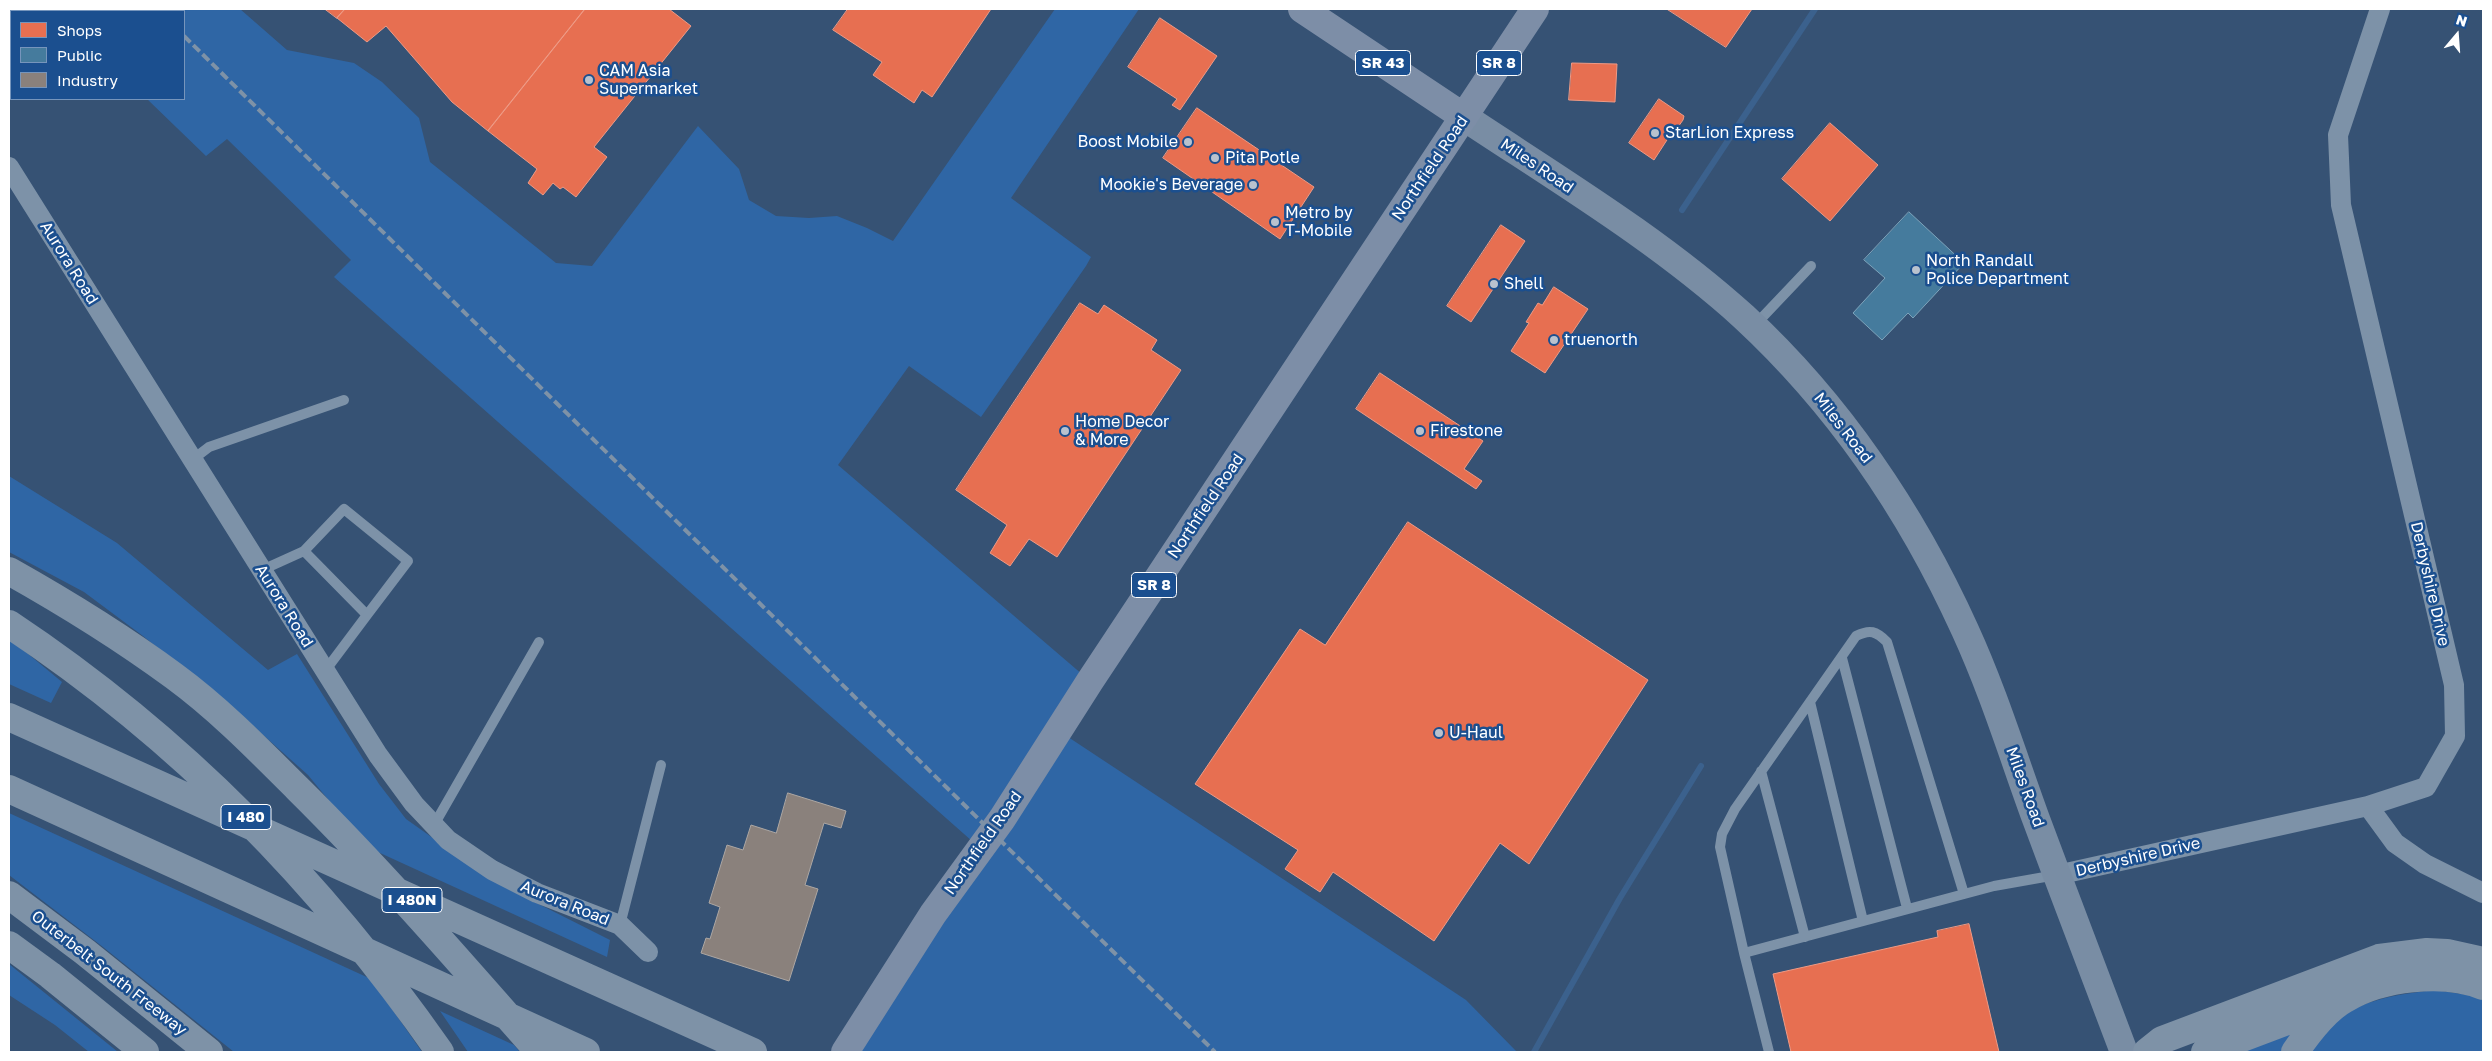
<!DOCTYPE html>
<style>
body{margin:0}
#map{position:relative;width:2492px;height:1061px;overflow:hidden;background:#365274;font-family:"Golos Text",sans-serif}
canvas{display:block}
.frame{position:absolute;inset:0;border:10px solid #fff;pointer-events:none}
.legend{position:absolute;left:10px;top:10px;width:175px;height:90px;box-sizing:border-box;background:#1b4f8f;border:1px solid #7695bc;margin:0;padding:6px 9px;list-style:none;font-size:15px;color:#fff}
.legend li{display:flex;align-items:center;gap:10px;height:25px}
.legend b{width:25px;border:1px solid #7695bc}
.north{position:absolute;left:2432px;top:10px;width:50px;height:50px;-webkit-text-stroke:4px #1b4f8f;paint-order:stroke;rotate:18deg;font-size:14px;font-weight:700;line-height:20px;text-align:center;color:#fff}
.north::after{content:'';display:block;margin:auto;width:18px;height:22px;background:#fff;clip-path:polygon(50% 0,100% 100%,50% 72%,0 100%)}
</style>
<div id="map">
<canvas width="2492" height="1061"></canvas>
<div class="frame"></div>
<ul class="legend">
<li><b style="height:14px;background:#e76f51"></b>Shops</li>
<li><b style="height:14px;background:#457b9d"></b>Public</li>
<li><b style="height:14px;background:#8a817c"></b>Industry</li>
</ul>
<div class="north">N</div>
</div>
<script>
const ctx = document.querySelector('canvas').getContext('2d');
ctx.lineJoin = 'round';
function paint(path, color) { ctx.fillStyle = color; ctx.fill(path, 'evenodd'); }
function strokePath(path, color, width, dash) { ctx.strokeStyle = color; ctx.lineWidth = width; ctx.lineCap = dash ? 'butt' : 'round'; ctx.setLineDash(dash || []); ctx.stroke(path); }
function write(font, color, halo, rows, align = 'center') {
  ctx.font = font + ' "Golos Text",sans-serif'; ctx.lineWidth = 5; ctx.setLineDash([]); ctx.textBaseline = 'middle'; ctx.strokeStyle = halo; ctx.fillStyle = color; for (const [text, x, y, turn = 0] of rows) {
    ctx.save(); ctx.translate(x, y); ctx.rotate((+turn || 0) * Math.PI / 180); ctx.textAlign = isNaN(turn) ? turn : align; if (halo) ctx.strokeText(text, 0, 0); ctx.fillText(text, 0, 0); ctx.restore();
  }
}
const green = new Path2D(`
 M54,9H240L287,50L354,63L382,82L419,118L430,162L556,263L592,266L698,126L739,169L749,200L776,216L809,218L837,216L867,228L893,241L1055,9H1139L1011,198L1091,257L1086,266L981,417L909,366L838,465L1090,681L1059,731L1466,1000L1517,1052H845L981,849L334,277L351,260L227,139L206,156L147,99H184V11H57Z
 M9,476L117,543L268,670L297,654L379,784L406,819L495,882L610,940L607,957L367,847L308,775L244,718L143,636L84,592L9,552Z
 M9,638L62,682L51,703L9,684Z
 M9,813L371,979L422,1052H234L103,947L9,875Z
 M9,964L118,1052H89L55,1025L9,995Z
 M2435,990L2475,996L2483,1000V1052H2307C2316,1043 2324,1032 2333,1023C2360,999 2401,994 2435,990Z
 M440,1011L514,1045L520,1052H468Z
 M2296,1027L2282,1052H2234Z`);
const shops = new Path2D(`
 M325,9H345L337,18Z
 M345,9H585L488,131L452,102L386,26L367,42L337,18Z
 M585,9H669L691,26L594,147L607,157L576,197L563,187L560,189L553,183L543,195L528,183L537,169L488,131Z
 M848,9H991L932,97L922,90L914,103L873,75L882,62L833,30Z
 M1667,9H1752L1726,47Z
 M1160,18L1217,56L1180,110L1172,105L1177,99L1128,67Z
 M1572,63L1617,64L1615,102L1569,100Z
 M1659,99L1684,116L1683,120L1678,127L1676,126L1654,160L1629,143Z
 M1197,108L1314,187L1280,239L1163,158Z
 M1830,123L1878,165L1830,221L1782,179Z
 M1501,225L1525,241L1471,322L1447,306Z
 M1554,287L1588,309L1545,373L1511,351L1529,323L1526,322L1538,303L1542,305Z
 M1080,303L1098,314L1104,305L1157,340L1151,350L1181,370L1057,557L1029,539L1010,566L990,553L1007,525L956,490Z
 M1380,373L1483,441L1464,469L1482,481L1476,489L1356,409Z
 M1408,522L1648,680L1529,864L1500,843L1434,941L1333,872L1320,892L1285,869L1298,850L1195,784L1300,629L1325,645Z
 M1969,924L1999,1052H1791L1773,974L1938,937L1937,931Z`);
const public = new Path2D(`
 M1909,212L1964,263L1913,318L1908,313L1882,340L1853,313L1885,278L1864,260Z`);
const industry = new Path2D(`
 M788,793L846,811L841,828L824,823L805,885L818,889L789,981L701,953L706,938L710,939L720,907L709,903L727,845L743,850L751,825L776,833Z`);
const stream = new Path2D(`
 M1682,210L1815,9
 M1534,1052L1620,898L1701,766`);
const service = new Path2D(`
 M1755,325L1811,266
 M192,460L209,447L344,400
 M304,551L344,509L408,561L367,615
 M262,570L304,551L367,615L325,671
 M1842,658L1907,908
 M1810,702L1863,921
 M1761,771L1805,937
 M434,825L539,642
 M620,925L661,765
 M1744,953L1720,847L1722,834L1735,809L1856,636C1870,629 1876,631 1887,642L1964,894
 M1769,1052L1744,953L1994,886L2056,875`);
const minor = new Path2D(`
 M9,167L378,755L414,804L448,840L492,870L537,893L620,925L648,952
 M2368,806L2395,843L2425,864L2483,893
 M2057,875L2368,806L2426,787L2455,736L2454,685L2341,205L2338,135L2380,9`);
const secondary = new Path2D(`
 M1464,117C1559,180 1659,240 1744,317C1838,404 1912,513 1965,630C1993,691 2013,756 2036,819C2065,897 2095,975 2124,1052`);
const primary = new Path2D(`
 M1302,9L1464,117
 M845,1052L933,914L1002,819L1090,681L1535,9`);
const motorway = new Path2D(`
 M9,571C66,603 121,637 174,676C219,709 258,749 297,788C382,872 460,962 539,1052
 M9,624C182,739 321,882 440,1052
 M9,717L753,1052
 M9,789L586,1052
 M9,895L85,952L209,1052
 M9,945L50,975L145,1052
 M2147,1052L2162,1040L2379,958L2427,952L2447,953L2483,961
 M2205,1052L2335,1003
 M2295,1052C2308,1033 2325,1010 2345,999C2381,977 2444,970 2483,986`);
const rail = new Path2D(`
 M156,9L158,11
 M184,36L1215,1052`);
const markers = [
 [589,80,5,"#b9c2ce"],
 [1655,133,5,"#b9c2ce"],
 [1188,142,5,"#b9c2ce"],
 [1215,158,5,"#b9c2ce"],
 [1253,185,5,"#b9c2ce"],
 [1275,222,5,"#b9c2ce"],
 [1916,270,5,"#b9c2ce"],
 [1494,284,5,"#b9c2ce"],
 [1554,340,5,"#b9c2ce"],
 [1065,431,5,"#b9c2ce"],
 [1420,431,5,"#b9c2ce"],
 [1439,733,5,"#b9c2ce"]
];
const shields = [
 [1383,63,55],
 [1499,63,45],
 [1154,585,45],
 [246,817,50],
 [412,900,60]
];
const shieldNames = [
 ["SR 43",1383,63],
 ["SR 8",1499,63],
 ["SR 8",1154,585],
 ["I 480",246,817],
 ["I 480N",412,900]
];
const poiNames = [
 ["CAM Asia",599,71],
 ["Supermarket",599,89],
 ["StarLion Express",1665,133],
 ["Boost Mobile",1178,142,"right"],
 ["Pita Potle",1225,158],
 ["Mookie's Beverage",1243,185,"right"],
 ["Metro by",1285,213],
 ["T-Mobile",1285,231],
 ["North Randall",1926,261],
 ["Police Department",1926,279],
 ["Shell",1504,284],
 ["truenorth",1564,340],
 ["Home Decor",1075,422],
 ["& More",1075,440],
 ["Firestone",1430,431],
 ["U-Haul",1449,733]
];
const streetNames = [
 ["Miles Road",1537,166,34],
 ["Northfield Road",1430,168,-56],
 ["Aurora Road",69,263,58],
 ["Miles Road",1843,428,52],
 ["Northfield Road",1206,506,-56],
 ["Derbyshire Drive",2430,584,77],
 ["Aurora Road",284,606,58],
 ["Miles Road",2025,787,70],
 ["Northfield Road",983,843,-55],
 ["Derbyshire Drive",2138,857,-13],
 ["Aurora Road",565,903,22],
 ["Outerbelt South Freeway",109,973,38]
];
paint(green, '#2f66a5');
paint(shops, '#e76f51');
strokePath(shops, '#ee9a85', 1);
paint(public, '#457b9d');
strokePath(public, '#7da3ba', 1);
paint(industry, '#8a817c');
strokePath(industry, '#ada7a3', 1);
strokePath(stream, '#3b618d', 6);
strokePath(service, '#7d92a8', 10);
strokePath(minor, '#7d92a8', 20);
strokePath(secondary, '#798da4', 28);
strokePath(primary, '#7d8ea7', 28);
strokePath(motorway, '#7e92a7', 28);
strokePath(rail, '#7e92a7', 4, [9, 4]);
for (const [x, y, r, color] of markers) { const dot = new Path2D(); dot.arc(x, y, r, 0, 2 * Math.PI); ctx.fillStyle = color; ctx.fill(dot); strokePath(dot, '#1b4f8f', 2); }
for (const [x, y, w] of shields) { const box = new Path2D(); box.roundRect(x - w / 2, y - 12.5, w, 25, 4); ctx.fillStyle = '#1b4f8f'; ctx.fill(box); strokePath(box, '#fff', 1); }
write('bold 15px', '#fff', null, shieldNames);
write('16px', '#fff', '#1b4f8f', poiNames, 'left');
write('16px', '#fff', '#1b4f8f', streetNames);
</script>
